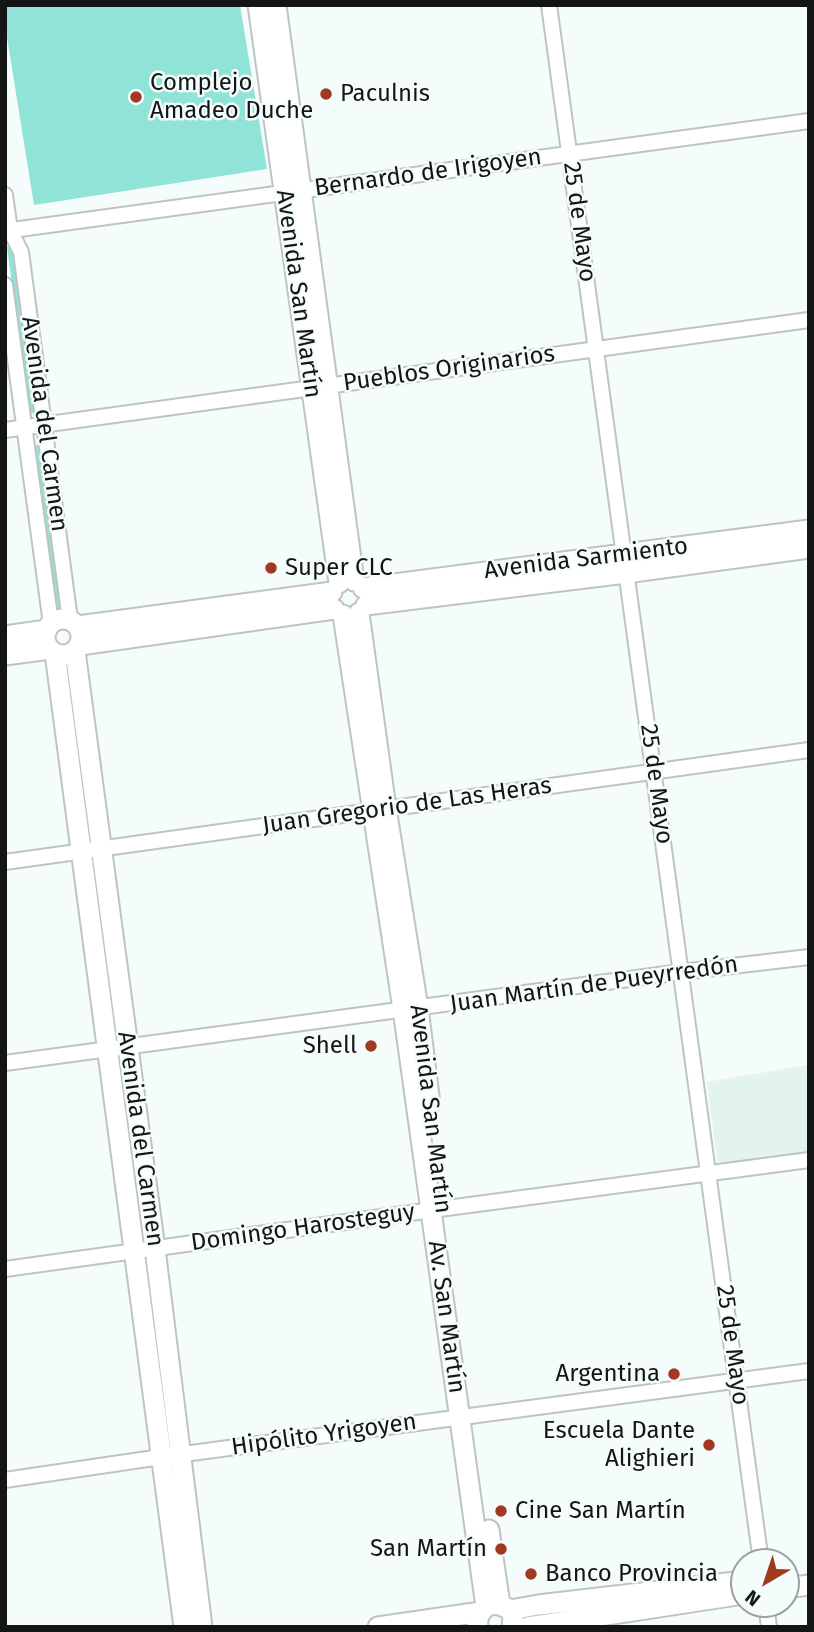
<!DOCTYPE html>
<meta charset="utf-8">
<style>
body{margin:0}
#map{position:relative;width:814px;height:1632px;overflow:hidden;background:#f5fdfc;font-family:"Fira Sans",sans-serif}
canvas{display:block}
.frame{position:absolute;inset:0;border:7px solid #141616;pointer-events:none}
.north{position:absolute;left:730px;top:1548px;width:70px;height:70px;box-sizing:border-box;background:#f5fdfc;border:2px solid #9ba1a0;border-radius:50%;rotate:219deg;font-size:19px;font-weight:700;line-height:28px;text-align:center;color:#141616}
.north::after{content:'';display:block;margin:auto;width:24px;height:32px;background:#a13920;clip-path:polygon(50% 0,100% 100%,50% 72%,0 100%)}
</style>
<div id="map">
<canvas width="814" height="1632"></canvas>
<div class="frame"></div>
<div class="north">N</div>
</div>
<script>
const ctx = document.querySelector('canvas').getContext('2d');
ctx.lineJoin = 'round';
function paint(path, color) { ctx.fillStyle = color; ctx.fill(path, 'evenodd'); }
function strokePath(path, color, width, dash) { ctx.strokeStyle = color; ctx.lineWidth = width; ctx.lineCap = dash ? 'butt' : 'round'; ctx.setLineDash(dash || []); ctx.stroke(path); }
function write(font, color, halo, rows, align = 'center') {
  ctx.font = font + ' "Fira Sans",sans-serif'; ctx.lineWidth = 5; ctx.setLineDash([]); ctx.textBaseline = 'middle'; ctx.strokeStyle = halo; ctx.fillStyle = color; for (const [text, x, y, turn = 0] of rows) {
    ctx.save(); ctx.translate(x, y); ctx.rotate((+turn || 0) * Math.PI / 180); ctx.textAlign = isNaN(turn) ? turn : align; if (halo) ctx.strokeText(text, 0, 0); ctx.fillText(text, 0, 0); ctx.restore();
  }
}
const built = new Path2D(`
 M809,1065V1152L718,1165L707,1082Z`);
const green = new Path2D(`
 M5,5H240L267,169L34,205L5,25Z
 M14,246L36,413L29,414L7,247Z
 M33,445H40L62,611L55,612Z`);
const minor = new Path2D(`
 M549,5L761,1562
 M5,195L10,230L21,252L70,620
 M5,231L809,121
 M5,285L51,624
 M5,430L809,320
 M5,862L809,750
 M5,1063L681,972L809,957
 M5,1269L432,1210L809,1160
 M5,1480L161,1457L809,1371
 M766,1604L769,1627`);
const major = new Path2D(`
 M258,5L339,583
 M276,5L354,581
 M363,588L809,530
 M366,605L626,573L809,548
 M359,613L386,808L418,1008L430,1104
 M343,615L403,1009L486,1607
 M45 637a18 18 0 1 1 36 0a18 18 0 1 1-36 0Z
 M78,626L332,592
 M5,636L47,630
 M80,645L334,609
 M75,651L155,1249L202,1627
 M55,653L184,1627
 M5,655L50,649
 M489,1530L500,1605
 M786,1588L809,1585
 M510,1610L538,1605L744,1581
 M378,1627L481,1612
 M478,1627C476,1615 485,1602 499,1605C501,1605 509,1609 510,1610L513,1618L512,1627
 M528,1627L744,1594`);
const markers = [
 [326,94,7,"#a13920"],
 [136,97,7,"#a13920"],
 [271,568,7,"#a13920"],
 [371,1046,7,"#a13920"],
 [674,1374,7,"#a13920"],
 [709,1445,7,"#a13920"],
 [501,1511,7,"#a13920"],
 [501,1549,7,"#a13920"],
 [531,1574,7,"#a13920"]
];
const poiNames = [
 ["Complejo",150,83],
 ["Amadeo Duche",150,111],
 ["Paculnis",340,94],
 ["Super CLC",285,568],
 ["Shell",357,1046,"right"],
 ["Argentina",660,1374,"right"],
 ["Escuela Dante",695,1431,"right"],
 ["Alighieri",695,1459,"right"],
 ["Cine San Martín",515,1511],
 ["San Martín",487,1549,"right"],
 ["Banco Provincia",545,1574]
];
const streetNames = [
 ["Bernardo de Irigoyen",428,173,-8],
 ["25 de Mayo",579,222,82],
 ["Avenida San Martín",298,294,82],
 ["Pueblos Originarios",449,369,-8],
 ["Avenida del Carmen",44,424,82],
 ["Avenida Sarmiento",586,559,-7],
 ["25 de Mayo",656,784,82],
 ["Juan Gregorio de Las Heras",407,806,-8],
 ["Juan Martín de Pueyrredón",594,985,-8],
 ["Avenida San Martín",430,1109,83],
 ["Avenida del Carmen",140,1139,82],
 ["Domingo Harosteguy",303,1228,-8],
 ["Av. San Martín",446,1317,82],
 ["25 de Mayo",732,1345,82],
 ["Hipólito Yrigoyen",324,1435,-8]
];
paint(built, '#e2f3f0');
paint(green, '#8fe3d7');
strokePath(minor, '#bdc4c3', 18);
strokePath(major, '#bdc4c3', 23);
strokePath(minor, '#fff', 14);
strokePath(major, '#fff', 19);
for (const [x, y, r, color] of markers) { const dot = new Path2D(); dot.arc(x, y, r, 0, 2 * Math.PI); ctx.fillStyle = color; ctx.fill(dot); strokePath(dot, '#f5fdfc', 2.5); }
write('24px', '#141616', '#f5fdfc', poiNames, 'left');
write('24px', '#141616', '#f5fdfc', streetNames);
</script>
